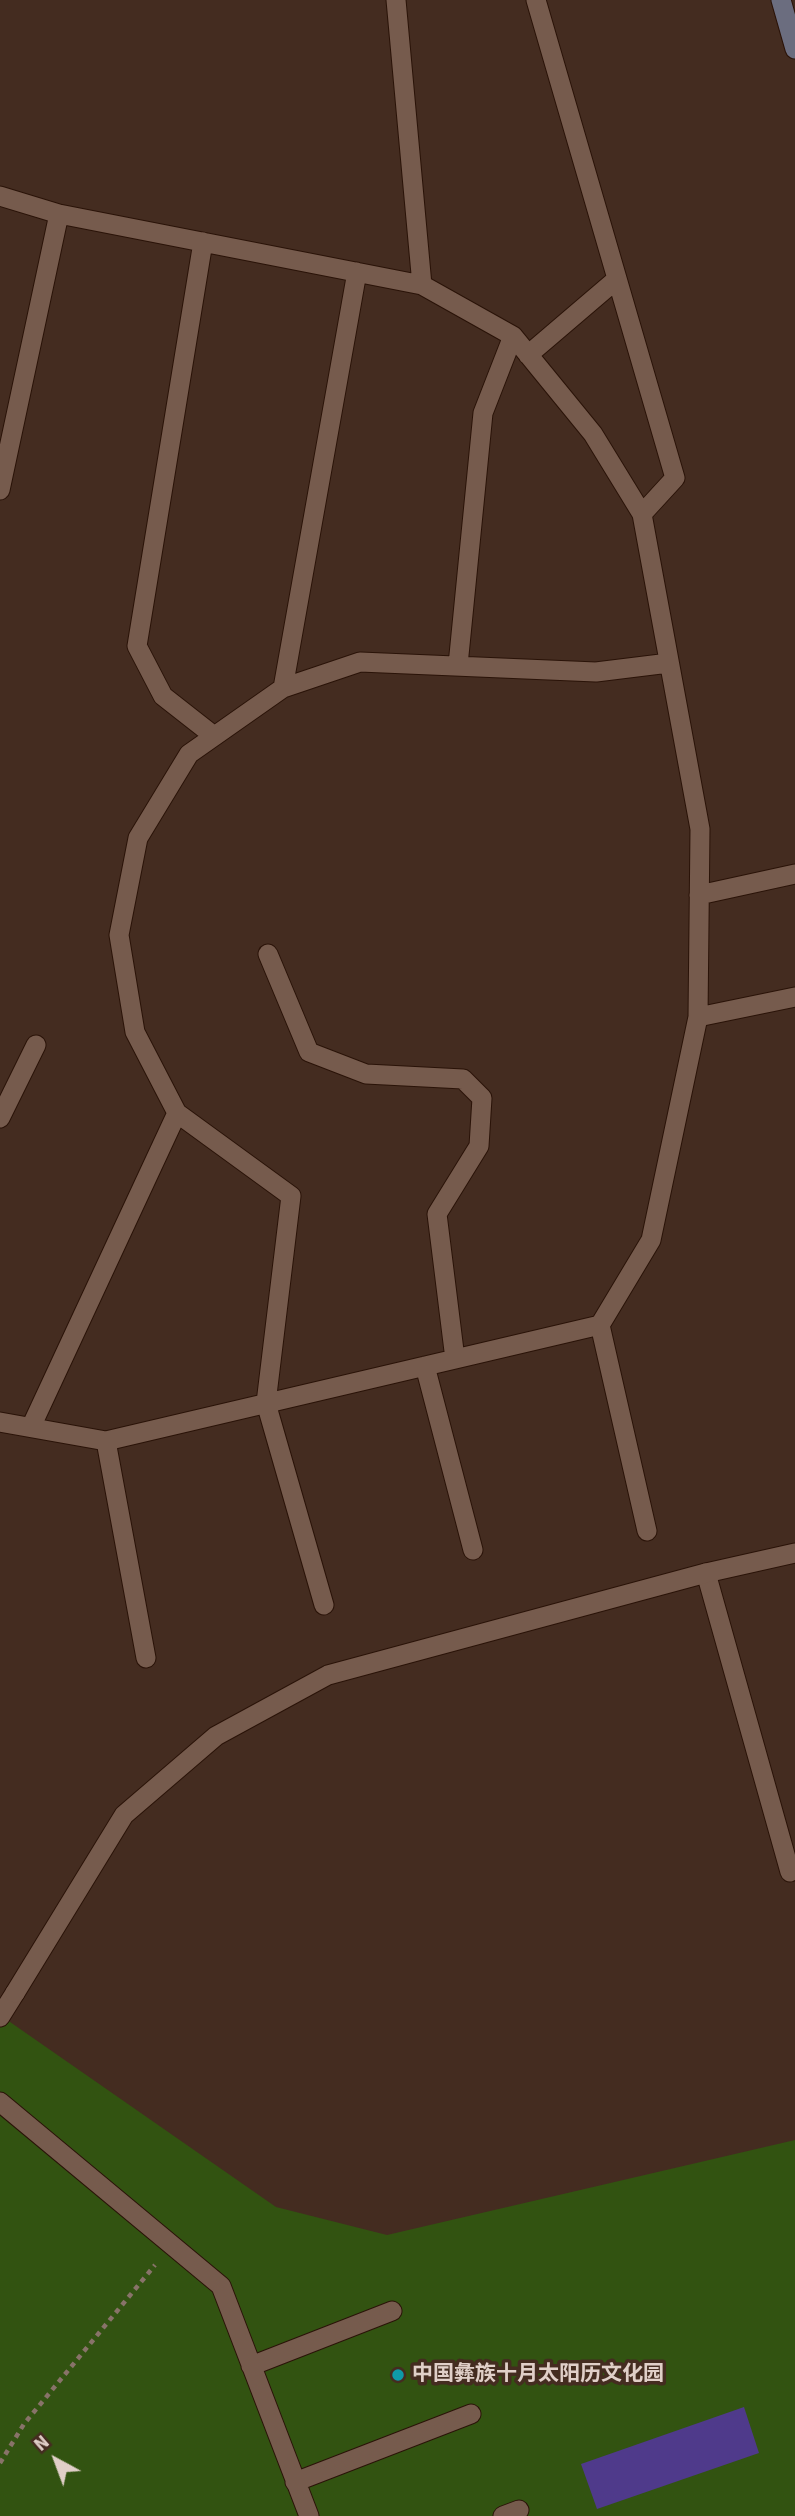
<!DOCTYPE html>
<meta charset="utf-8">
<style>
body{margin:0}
#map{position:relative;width:795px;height:2516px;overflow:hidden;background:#442c20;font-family:"Source Sans 3",sans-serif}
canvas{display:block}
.north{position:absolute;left:21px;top:2425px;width:70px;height:70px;-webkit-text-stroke:5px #442c20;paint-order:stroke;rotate:319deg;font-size:19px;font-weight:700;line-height:28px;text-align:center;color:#e0cfc8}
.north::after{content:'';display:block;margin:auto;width:24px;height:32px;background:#e0cfc8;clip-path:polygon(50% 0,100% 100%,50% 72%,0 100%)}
</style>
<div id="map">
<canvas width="795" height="2516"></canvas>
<div class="north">N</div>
</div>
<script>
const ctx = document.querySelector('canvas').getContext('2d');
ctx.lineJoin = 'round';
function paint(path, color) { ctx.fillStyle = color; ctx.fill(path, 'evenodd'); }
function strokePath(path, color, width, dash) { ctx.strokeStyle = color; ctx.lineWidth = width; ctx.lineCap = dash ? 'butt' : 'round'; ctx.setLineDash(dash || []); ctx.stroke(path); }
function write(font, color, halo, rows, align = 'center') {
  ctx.font = font + ' "Source Sans 3","Noto Sans SC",sans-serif'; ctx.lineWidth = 7; ctx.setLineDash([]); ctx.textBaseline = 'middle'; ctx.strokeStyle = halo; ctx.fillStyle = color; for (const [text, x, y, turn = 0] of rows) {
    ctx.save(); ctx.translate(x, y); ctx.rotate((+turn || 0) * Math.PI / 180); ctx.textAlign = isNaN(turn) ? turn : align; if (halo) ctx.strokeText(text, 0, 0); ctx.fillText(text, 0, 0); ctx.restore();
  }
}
const green = new Path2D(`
 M0,2015L276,2207L387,2235L795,2140V2516H0Z`);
const building = new Path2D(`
 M744,2407L759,2453L597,2509L581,2464Z`);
const path = new Path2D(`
 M0,2463L24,2424L155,2265`);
const service = new Path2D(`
 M396,0L422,285
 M536,0L675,478L642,514
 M0,196L59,214L422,285L513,336L593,434L642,514L700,829L698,1017L651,1240L600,1325L647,1531
 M203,242L137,646L163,696L214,736
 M528,355L617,279
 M0,490L59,214
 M458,665L483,413L513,336
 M283,688L357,272
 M699,895L795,874
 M268,954L309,1052L366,1074L463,1079L482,1098L479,1146L437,1214L455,1359
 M698,1017L795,997
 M0,1118L36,1045
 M425,1366L473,1550
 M0,1422L106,1441L600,1325
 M31,1427L177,1113
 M106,1441L146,1658
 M706,1573L790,1872
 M324,1605L266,1403L291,1196L177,1113L135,1032L119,935L138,838L189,754L283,688L360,662L596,672L669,663
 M0,2017L15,1993
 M0,2102L221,2286L309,2516
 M251,2366L392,2311
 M295,2482L471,2414
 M503,2516L519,2510`);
const minor = new Path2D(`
 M15,1993L124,1815L216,1736L328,1675L706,1573L795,1553`);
const secondary = new Path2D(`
 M781,0L795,49`);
const markers = [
 [398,2375,7,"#0f9aa8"]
];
const poiNames = [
 ["中国彝族十月太阳历文化园",412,2375]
];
paint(green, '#325311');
paint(building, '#4f3a8b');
strokePath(service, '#2a1308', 21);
strokePath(minor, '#2a1308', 21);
strokePath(secondary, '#2a1308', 21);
strokePath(path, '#887369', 4.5, [5, 5]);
strokePath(service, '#765b4d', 19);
strokePath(minor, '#765b4d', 19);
strokePath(secondary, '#6b6d7f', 19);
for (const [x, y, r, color] of markers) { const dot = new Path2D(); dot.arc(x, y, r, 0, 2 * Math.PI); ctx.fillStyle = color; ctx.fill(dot); strokePath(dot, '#442c20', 2.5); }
write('bold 21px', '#e0cfc8', '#442c20', poiNames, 'left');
</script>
